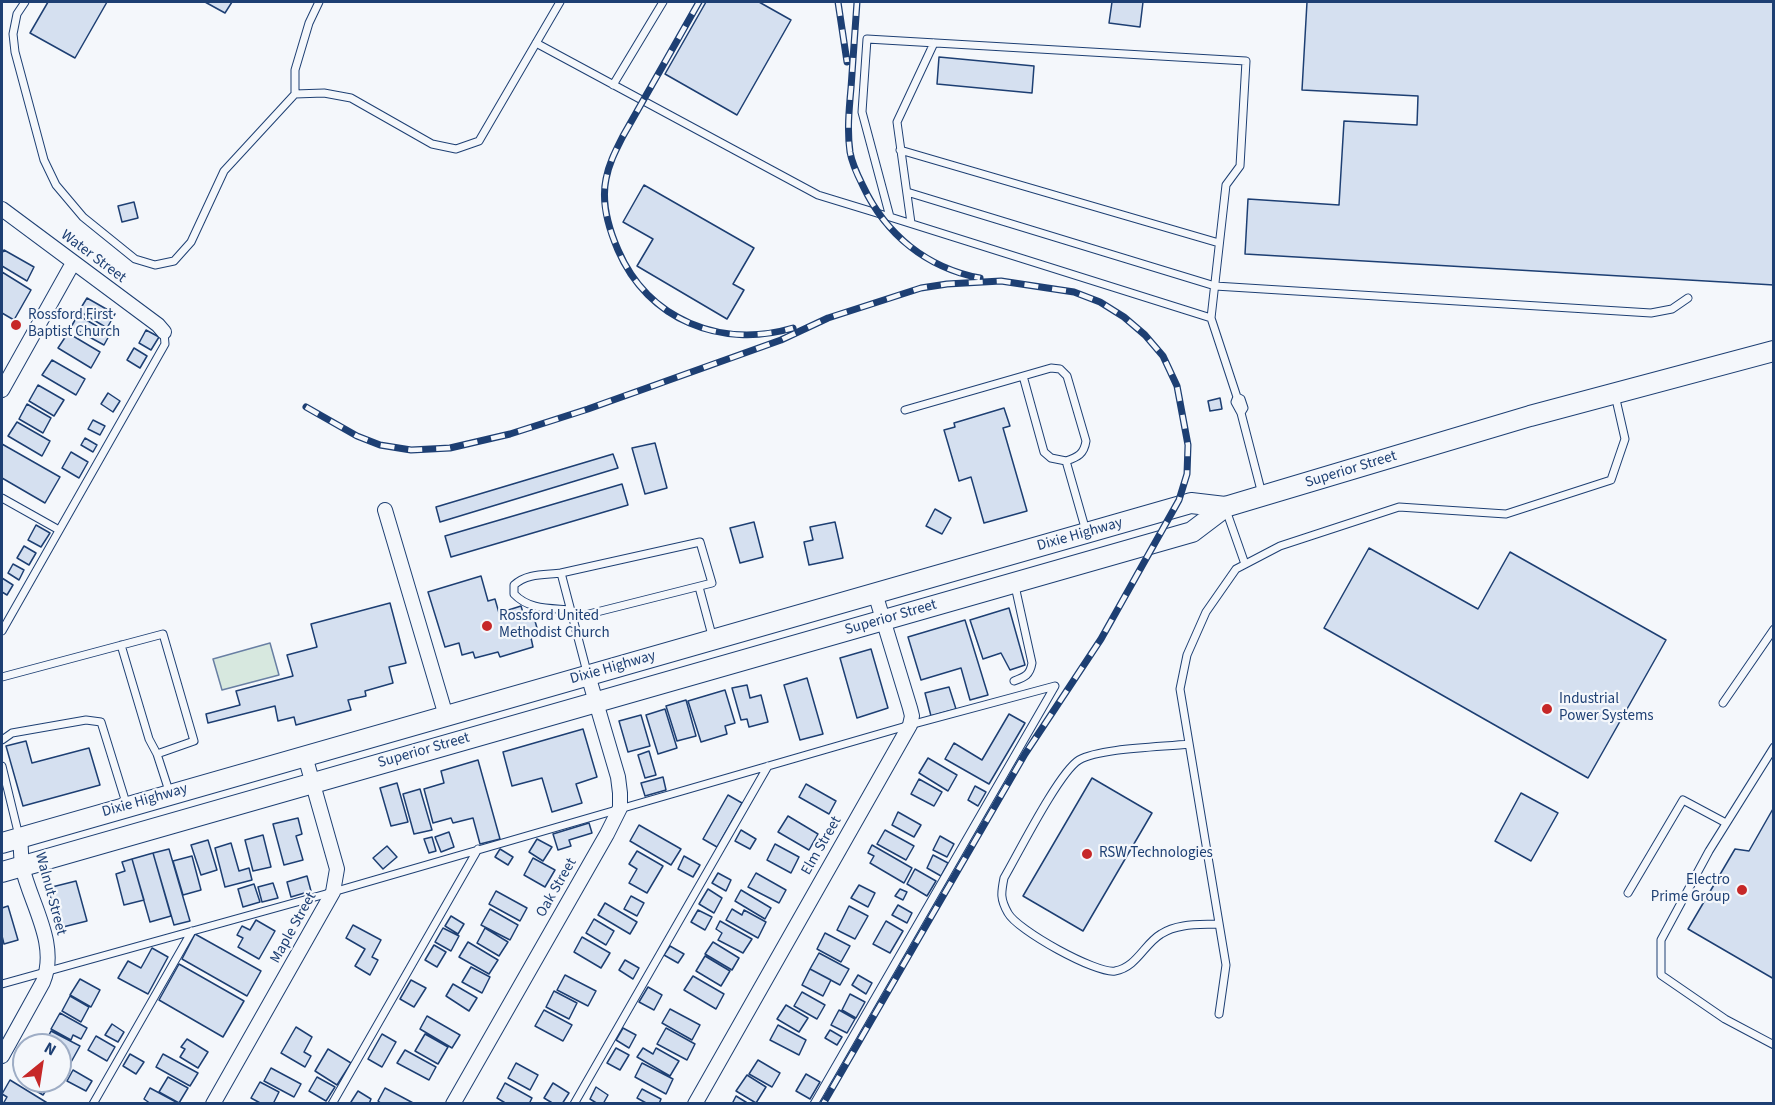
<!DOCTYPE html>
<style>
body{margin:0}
#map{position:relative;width:1775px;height:1105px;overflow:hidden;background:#f4f7fb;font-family:"Source Sans 3",sans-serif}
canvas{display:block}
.frame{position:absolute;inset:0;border:3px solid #1d3f73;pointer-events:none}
.north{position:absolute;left:12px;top:1033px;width:60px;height:60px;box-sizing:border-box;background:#f4f7fb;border:2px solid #9eadc5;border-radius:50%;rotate:30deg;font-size:16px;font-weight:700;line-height:24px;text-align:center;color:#1d3f73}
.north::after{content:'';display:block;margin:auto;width:21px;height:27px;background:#c62828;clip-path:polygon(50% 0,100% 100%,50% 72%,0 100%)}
</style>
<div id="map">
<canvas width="1775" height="1105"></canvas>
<div class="frame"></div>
<div class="north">N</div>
</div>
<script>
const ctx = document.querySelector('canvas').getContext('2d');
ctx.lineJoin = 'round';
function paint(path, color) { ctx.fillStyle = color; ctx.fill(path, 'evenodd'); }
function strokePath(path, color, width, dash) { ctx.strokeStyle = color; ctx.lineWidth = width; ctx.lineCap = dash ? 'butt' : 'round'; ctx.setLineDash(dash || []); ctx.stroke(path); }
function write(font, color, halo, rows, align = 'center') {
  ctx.font = font + ' "Source Sans 3",sans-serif'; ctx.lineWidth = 4.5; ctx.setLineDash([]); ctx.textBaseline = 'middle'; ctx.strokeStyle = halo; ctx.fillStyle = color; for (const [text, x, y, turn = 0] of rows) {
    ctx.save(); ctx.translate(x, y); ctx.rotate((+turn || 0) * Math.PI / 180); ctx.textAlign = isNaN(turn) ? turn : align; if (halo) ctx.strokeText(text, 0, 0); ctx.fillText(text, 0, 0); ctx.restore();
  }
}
const green = new Path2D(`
 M270,643L279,675L222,690L213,659Z`);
const building = new Path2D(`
 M48,2H107L75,58L30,33Z
 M205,2H232L225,13Z
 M706,2H759L791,20L737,115L665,74Z
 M1112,2H1143L1140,27L1109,23Z
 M1307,2H1774V285L1245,254L1248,199L1339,205L1344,121L1417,125L1418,96L1302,90Z
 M939,57L1034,66L1032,93L937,84Z
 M644,185L754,248L733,284L744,290L727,319L637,266L653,239L623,222Z
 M134,202L138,218L122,222L118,206Z
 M4,250L34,267L27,281L2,266V253Z
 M2,272L31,290L14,320L2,313Z
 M87,298L115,314L107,328L79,311Z
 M78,315L110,334L104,345L71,327Z
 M146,330L159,337L151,350L139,343Z
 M68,333L100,352L91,368L58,348Z
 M134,348L147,356L140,368L127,360Z
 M52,360L85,379L76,395L42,375Z
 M38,385L64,400L54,416L29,401Z
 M108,393L120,401L113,412L101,404Z
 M1220,398L1222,409L1210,411L1208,401Z
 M27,404L51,418L43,433L19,419Z
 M1004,408L1010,426L1003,428L1027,511L984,523L971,477L959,481L944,430L955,427L954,423Z
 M93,420L105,426L100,435L88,429Z
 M17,422L50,441L42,456L8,436Z
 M85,438L97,445L93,452L81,445Z
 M655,443L667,488L645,494L632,448Z
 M2,444L60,477L45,503L2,478Z
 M71,452L88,462L79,478L62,468Z
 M613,454L618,468L440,522L436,507Z
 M622,484L628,505L451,557L445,536Z
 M935,509L951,518L942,534L926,526Z
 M754,522L763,557L740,563L730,528Z
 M835,522L843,558L809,565L804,542L813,540L810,527Z
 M36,525L50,533L41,547L28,540Z
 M24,546L36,553L29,565L17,558Z
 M1369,548L1478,609L1510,552L1666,640L1588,778L1324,628Z
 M13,564L24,570L19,580L8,573Z
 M481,576L488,601L495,599L499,613L521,606L524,616L533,614L539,635L531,638L533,647L500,657L498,652L475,658L473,652L462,655L459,643L445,647L428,592Z
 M2,578L13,585L7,595L2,592Z
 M390,603L406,663L389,667L393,683L365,691L366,696L348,700L351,710L296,725L294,717L278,721L275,706L208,723L206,714L240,705L236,691L293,676L287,655L317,647L311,624Z
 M1009,608L1025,665L1010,670L1001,653L983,659L970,620Z
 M965,620L988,695L970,700L961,668L921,680L908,637Z
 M871,649L888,708L857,718L840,658Z
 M807,678L823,734L800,740L784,685Z
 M747,685L750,698L761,695L768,722L749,727L747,719L741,720L732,688Z
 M949,687L956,709L931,716L925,693Z
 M725,690L735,723L725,726L727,734L701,742L688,701Z
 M686,700L696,736L677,741L666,706Z
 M665,709L677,748L658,754L646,715Z
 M1009,714L1025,723L989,784L945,759L954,743L982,760Z
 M641,715L650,746L628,752L619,721Z
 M583,729L597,777L576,784L582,803L552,812L542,778L512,786L503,752Z
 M26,741L32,763L89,748L100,785L23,806L6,746Z
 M649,751L656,775L645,778L638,755Z
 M928,758L957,775L948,791L919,773Z
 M478,760L500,839L480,844L473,818L453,823L451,818L433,823L424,789L444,783L441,771Z
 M663,777L666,790L645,796L641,783Z
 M1092,778L1152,813L1083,931L1023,896Z
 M919,779L942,792L934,806L911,794Z
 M397,783L408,822L391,826L380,788Z
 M806,784L836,801L829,814L799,797Z
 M975,786L986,792L978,806L968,800Z
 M420,789L432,830L414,834L403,794Z
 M1521,793L1558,813L1531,861L1495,841Z
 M728,795L742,803L717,847L703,839Z
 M1774,807V979L1688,929L1735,849L1749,851Z
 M898,812L921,825L914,837L892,825Z
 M788,816L818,834L809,850L778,832Z
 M298,818L302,834L296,836L303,860L284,865L273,824Z
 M589,823L592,833L569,840L571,846L558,850L553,834Z
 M639,825L681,849L671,865L630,841Z
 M741,830L756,839L750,849L735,841Z
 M885,830L914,846L906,860L877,844Z
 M449,832L454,847L441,852L435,837Z
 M263,835L271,867L253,871L245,840Z
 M940,836L954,844L947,857L933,850Z
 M432,837L436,851L429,853L424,839Z
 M537,839L552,847L543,861L529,852Z
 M208,840L217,870L201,875L191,845Z
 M231,843L239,871L249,868L252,880L225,887L215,848Z
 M775,844L799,857L791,873L767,860Z
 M872,845L912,868L904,883L870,863L874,856L868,853Z
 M387,846L397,857L383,869L373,858Z
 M169,849L190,921L174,925L153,853Z
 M500,849L513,857L508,865L495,857Z
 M637,851L663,866L647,893L629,883L637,869L629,864Z
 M153,853L171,916L150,922L132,859Z
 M933,855L948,863L941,876L927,868Z
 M192,856L201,890L183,895L173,861Z
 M684,856L700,865L693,877L678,869Z
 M533,858L555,870L545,887L524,875Z
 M132,859L144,900L124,905L116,874L125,871L122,862Z
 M915,869L936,881L927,896L907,884Z
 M718,873L731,880L726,891L712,883Z
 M756,873L786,890L779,903L748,887Z
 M307,876L311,891L291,897L287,882Z
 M76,881L87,921L59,928L48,888Z
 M273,883L278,898L262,902L258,887Z
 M254,884L260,902L243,907L238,889Z
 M859,885L875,893L868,907L851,898Z
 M708,889L722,898L714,913L699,904Z
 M900,889L907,892L903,900L895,896Z
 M741,890L771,908L765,919L735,901Z
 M496,891L527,908L520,921L489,904Z
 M631,896L644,903L637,916L624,909Z
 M605,903L637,922L630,934L598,915Z
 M898,905L912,913L907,923L892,915Z
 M8,906L18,940L4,944L2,936V908Z
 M849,906L868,916L855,939L837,930Z
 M490,909L518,925L510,940L481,925Z
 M732,909L742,915L744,910L766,922L758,938L726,920Z
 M698,910L712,917L705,930L691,922Z
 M451,916L464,924L458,934L445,926Z
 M594,919L614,931L606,945L586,933Z
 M256,920L275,931L259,959L238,947L243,938L237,935L242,926L250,930Z
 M720,921L752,939L743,953L718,940L722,933L716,929Z
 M886,921L903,931L890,953L873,944Z
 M353,925L381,940L372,957L378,960L370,975L355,966L365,949L346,938Z
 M443,928L459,936L451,951L435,942Z
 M485,928L508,942L499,956L477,943Z
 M825,933L850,946L841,962L817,949Z
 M195,934L261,971L247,996L182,959Z
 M582,937L610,953L601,968L574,952Z
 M468,942L498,960L489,974L459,957Z
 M713,942L739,958L732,970L705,954Z
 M434,945L446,952L437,967L425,960Z
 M670,946L684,954L678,963L664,955Z
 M152,948L168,957L148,994L118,978L128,961L141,968Z
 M819,953L849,969L840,985L810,969Z
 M705,956L730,971L721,986L696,971Z
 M625,960L639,968L633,979L619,970Z
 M179,964L244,1001L223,1037L159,1000Z
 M471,967L490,977L482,993L462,982Z
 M810,969L831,980L823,996L802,985Z
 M565,975L596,991L588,1006L557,990Z
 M858,975L872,983L866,994L852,985Z
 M693,976L724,994L716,1009L684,990Z
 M80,979L100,990L91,1007L70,995Z
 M411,980L426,988L414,1007L400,999Z
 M453,984L477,998L469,1011L446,996Z
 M648,987L662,995L654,1010L639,1002Z
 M554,991L577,1003L569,1019L546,1007Z
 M802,992L825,1005L817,1019L794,1006Z
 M850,994L865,1002L856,1018L842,1010Z
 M70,996L89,1007L81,1022L62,1011Z
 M786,1005L808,1018L799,1032L777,1019Z
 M670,1009L700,1025L692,1040L662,1023Z
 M544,1010L572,1025L563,1041L535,1026Z
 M839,1010L855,1019L847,1033L831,1025Z
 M60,1013L87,1028L81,1039L73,1035L71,1040L51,1029Z
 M427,1016L460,1035L452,1048L420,1029Z
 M112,1024L124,1032L118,1042L105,1035Z
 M778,1025L806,1040L799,1055L770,1040Z
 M296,1027L312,1037L304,1052L311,1056L305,1067L281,1053Z
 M623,1028L636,1035L629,1048L616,1040Z
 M666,1028L695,1044L687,1060L657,1044Z
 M830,1030L842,1037L837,1045L825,1038Z
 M51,1031L80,1046L70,1064L60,1058V1045H44Z
 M382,1034L396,1042L382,1067L368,1059Z
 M425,1034L448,1047L438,1064L415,1051Z
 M96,1036L115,1047L107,1061L88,1050Z
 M187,1039L208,1052L198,1068L180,1057L185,1049L181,1047Z
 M616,1048L629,1055L620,1070L607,1063Z
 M643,1048L653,1054L656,1048L679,1061L670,1076L637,1057Z
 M328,1049L351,1063L337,1085L315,1071Z
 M405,1050L436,1067L429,1080L397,1063Z
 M130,1054L144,1062L136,1074L123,1066Z
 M163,1054L198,1073L190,1086L156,1067Z
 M758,1060L780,1073L772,1087L749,1074Z
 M516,1063L538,1075L530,1090L508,1078Z
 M642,1063L673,1079L666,1094L635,1077Z
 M271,1068L301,1084L294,1097L264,1081Z
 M73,1070L92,1081L86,1091L67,1081Z
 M806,1074L820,1082L810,1099L796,1091Z
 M747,1075L766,1087L756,1103L736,1091Z
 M168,1077L188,1088L179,1103L159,1092Z
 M317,1077L335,1087L326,1101L309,1091Z
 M10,1080L49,1104H3L7,1097L2,1094Z
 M24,1081H52L43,1095L23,1083Z
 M260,1082L279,1092L273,1104H262L251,1098Z
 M505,1083L532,1098L529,1104H507L497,1098Z
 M553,1083L569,1093L562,1104H554L544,1098Z
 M596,1087L608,1095L603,1104H598L590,1099Z
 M150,1088L176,1102V1104H151L144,1099Z
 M385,1088L415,1104H382L378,1101Z
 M642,1089L661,1099L659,1104H648L637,1098Z
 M358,1091L371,1099L369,1104H354L351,1102Z
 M736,1096L749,1104H732Z`);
const lane = new Path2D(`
 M25,2L17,14L13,34L15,52L44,160L56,185L83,217L135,259L155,265L174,261L191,242L224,171L295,94V70L309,23L319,2
 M536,43L818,195L890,217
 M613,85L663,2
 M295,94L324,93L351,98L432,144L456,149L479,141L560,2
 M900,150L1219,243
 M907,192L1215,286L1651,313L1672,309L1688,298
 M911,223L897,122L934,43
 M1211,318L890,217L862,112L867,39L1246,61L1240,166L1226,185L1211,318L1237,397L1235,402L1241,413L1262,494
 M1023,376L1044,452L1051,458L1066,461
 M1237,397L1241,399L1244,408L1241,413
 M905,410L1051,368L1060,369L1067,376L1086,441C1084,454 1078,457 1066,461L1086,531
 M2,498L59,530
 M1226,510L1245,564
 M561,573C545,575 527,573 514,585V594C529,610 550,608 571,610
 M699,587L713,639
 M573,618L712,583L700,542L561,573L587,672
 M2,631L165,344L164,332
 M121,645L149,739L157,754
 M2,677L163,634L194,741L157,754L170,794
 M1014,681C1025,677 1030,675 1032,663L1015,586
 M1723,703L1774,629
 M2,740L12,733L86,720L101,722L127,806
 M1189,744C1162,747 1100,748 1079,760C1059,772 1018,854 1004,878C1001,893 1000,899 1008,913C1017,930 1096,974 1115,971C1137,967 1144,944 1161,934C1178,923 1199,925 1219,924
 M1774,747L1709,851L1661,940V975L1725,1019L1774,1045
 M2,766L19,836
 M1628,893L1683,800L1726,823
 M2,984L333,892L910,725L1055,686L814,1104
 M1219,1014L1226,965L1180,689L1187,655L1206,612L1236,569L1280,546L1399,507L1506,514L1611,480L1625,439L1615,395
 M93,1104L192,931
 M332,1104L478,849
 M574,1104L768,766`);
const street = new Path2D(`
 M2,209L158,325L164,332
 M2,390L73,263
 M385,510L446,716
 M2,1056L43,982C59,944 30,903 22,866C21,857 21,847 20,838
 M213,1104L333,892L337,869L305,756
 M453,1104L607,834L620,808V793L618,777L588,675
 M695,1104L910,725L912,716L910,708L875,593`);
const secondary = new Path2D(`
 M2,843L1191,503L1225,507
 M2,872L1192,532L1225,507L1530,416L1774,351`);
const rail = new Path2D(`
 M699,2L623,136C616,150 609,163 606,179C601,203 608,227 618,250C648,320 721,349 793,328
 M838,2L847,62
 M857,2C855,30 853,59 851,88C849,110 847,131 850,152C852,164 858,176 863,186C886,235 927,268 980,278
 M306,407L357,436L380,445L411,450L450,448L510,434L588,409L781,340L828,318L921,288L947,284L1001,281L1074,292L1100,302L1124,317L1145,335L1163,356L1177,386L1188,445L1187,474L1179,500L1101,639L1025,754L823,1104`);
const markers = [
 [16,325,6,"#c62828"],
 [487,626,6,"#c62828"],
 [1547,709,6,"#c62828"],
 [1087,854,6,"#c62828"],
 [1742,890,6,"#c62828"]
];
const streetNames = [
 ["Water Street",93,257,37],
 ["Superior Street",1351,470,-17],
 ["Dixie Highway",1080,535,-16],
 ["Superior Street",891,618,-16],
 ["Dixie Highway",613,668,-16],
 ["Superior Street",424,751,-16],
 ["Dixie Highway",145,801,-16],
 ["Elm Street",822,846,-60],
 ["Oak Street",557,888,-60],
 ["Walnut Street",50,894,75],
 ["Maple Street",294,928,-61]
];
const poiNames = [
 ["Rossford First",28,316],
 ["Baptist Church",28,333],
 ["Rossford United",499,617],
 ["Methodist Church",499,634],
 ["Industrial",1559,700],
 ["Power Systems",1559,717],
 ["RSW Technologies",1099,854],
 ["Electro",1730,881,"right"],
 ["Prime Group",1730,898,"right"]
];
paint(green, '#d7e8df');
strokePath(green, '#687fa3', 1.5);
paint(building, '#d5e0f0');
strokePath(building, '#1d3f73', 1.5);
strokePath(lane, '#1d3f73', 9);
strokePath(street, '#1d3f73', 16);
strokePath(secondary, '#1d3f73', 22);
strokePath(lane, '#f4f7fb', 7);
strokePath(street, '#f4f7fb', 14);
strokePath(secondary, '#f4f7fb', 20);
strokePath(rail, '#1d3f73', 7);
strokePath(rail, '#f4f7fb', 4.5, [14]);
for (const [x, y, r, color] of markers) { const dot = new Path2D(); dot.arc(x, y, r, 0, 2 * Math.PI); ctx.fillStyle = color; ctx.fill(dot); strokePath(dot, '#f4f7fb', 2); }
write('15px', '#1d3f73', '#f4f7fb', streetNames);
write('15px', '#1d3f73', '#f4f7fb', poiNames, 'left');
</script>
